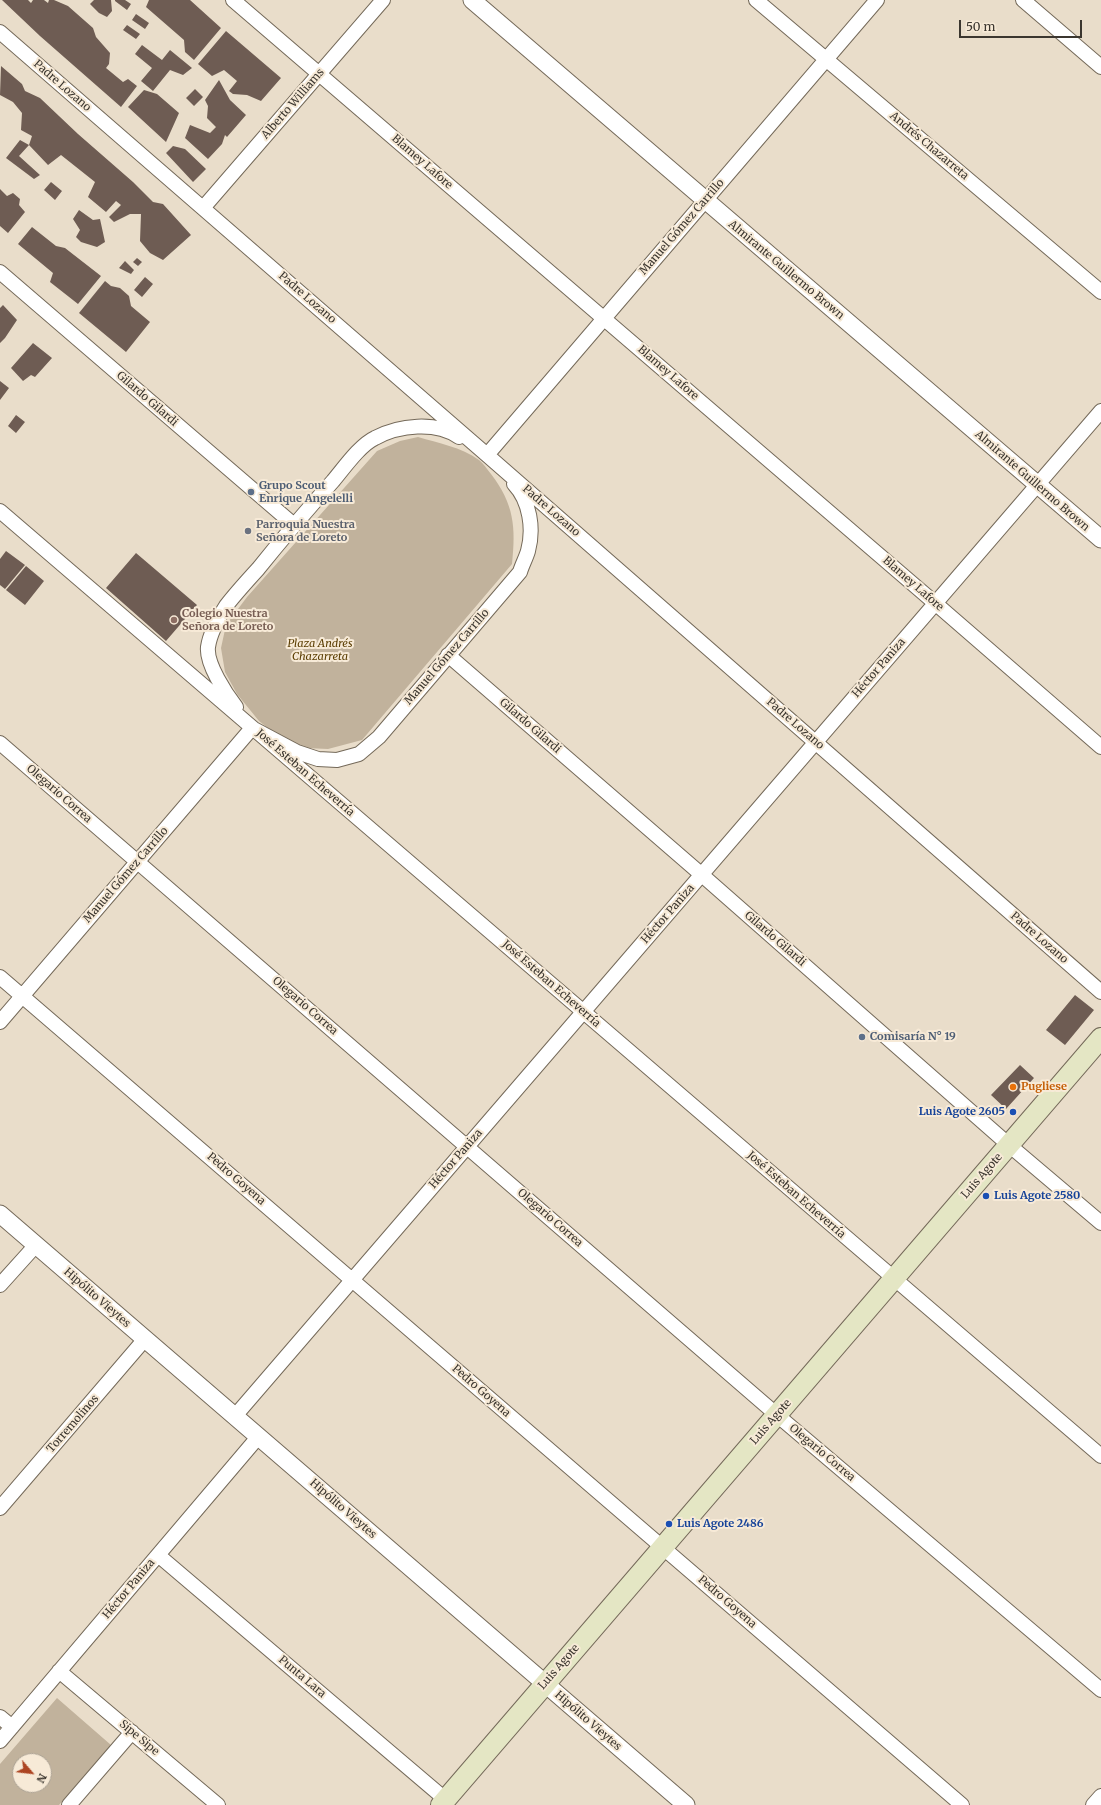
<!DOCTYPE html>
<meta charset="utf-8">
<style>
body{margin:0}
#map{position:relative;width:1101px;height:1805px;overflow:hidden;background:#e9ddca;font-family:Merriweather,serif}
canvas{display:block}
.north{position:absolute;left:12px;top:1753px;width:40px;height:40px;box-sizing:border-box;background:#f7ead7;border:1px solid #aca294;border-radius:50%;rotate:118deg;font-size:11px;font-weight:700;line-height:16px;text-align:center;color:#3b362f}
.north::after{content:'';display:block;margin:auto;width:14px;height:18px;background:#ad4522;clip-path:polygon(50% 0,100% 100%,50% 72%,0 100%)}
.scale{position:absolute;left:959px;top:20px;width:123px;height:18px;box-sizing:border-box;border:2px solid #3b362f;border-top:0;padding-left:5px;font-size:12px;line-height:14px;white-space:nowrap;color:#3b362f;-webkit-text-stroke:3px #f7ead7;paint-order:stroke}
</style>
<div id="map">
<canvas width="1101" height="1805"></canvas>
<div class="north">N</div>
<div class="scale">50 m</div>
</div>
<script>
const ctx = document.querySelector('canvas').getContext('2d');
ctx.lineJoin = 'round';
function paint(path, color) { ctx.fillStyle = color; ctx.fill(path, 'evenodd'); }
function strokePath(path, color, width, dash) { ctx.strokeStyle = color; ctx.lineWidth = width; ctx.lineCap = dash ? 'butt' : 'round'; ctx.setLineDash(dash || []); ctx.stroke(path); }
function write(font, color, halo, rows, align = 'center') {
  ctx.font = font + ' Merriweather,serif'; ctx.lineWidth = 4; ctx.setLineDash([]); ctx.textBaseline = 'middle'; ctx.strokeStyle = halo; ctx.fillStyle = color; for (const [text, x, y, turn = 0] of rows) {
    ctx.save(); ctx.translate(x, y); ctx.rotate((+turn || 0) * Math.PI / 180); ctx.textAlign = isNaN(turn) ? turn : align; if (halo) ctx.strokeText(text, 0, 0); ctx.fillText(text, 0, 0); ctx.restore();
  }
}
const green = new Path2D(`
 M418,437C438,443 461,447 479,460C483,463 487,469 491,474C514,504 516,527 512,564L362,740L328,749L306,748L279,737L259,721L237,694L225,672L221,648L226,625L247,597L377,451L400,441Z
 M57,1698L111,1745L59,1805H0V1764ZM20,1761H44V1785H20Z`);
const building = new Path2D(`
 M2,0H28L31,3L33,0H44L48,3L49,0H54L68,6L93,28L96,37L110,53L109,64L106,68L123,82L128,79L137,86L121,107L40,36Z
 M94,0H111L112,11L107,17L99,13L90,4Z
 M115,0H125L131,4L127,10L115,1Z
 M149,0H190L221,28L194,60L185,52L184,40L146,7Z
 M136,14L149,23L145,29L132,20Z
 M127,25L140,34L136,39L123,30Z
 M226,31L281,78L261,101L247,95L233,94L229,91L237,81L224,70L212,76L198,64Z
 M142,45L162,60L170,50L192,68L183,75L170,70L153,91L141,81L152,68L135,54Z
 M1,66L22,84L25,91L40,98L78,134L133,182L153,202L163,204L191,235L163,260L150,253L140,241L141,214H130L114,222L109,217L121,205L116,201L106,212L88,197L95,182L61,155L48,165L29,145L32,136L21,130L22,113L13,102L0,95Z
 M219,80L230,100L246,115L227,137L225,135L222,144L208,159L185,138L190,125L210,133L216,127L207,118L208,106L205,100Z
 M195,89L203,97L194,106L186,98Z
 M144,90L157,94L179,113L166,142L128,107Z
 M20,140L29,145L19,156L40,175L34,179L6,158Z
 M173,146L185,149L206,169L193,182L166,153Z
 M51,182L62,191L55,200L44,190Z
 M0,189L7,196L13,193L20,199L19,205L25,212L8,233L0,226Z
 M79,210L93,220L100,219L105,242L97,247L81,242L76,237L80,230L73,219Z
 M32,227L56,246L65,248L101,276L78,304L50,282L53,273L18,244Z
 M137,258L142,262L138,266L133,262Z
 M125,261L134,270L131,274L119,268Z
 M145,277L153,284L142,297L134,290Z
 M105,281L111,286L120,288L129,296L131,306L150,322L126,352L79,313Z
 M3,305L17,320L5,338L0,343V308Z
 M33,343L52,358L35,377L31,375L23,381L11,368Z
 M0,381L9,388L0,400Z
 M16,415L25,422L16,433L8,426Z
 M6,551L25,565L5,589L0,585V559Z
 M136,553L197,605L166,641L106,588Z
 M26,566L44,581L25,605L6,590Z
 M1075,995L1094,1010L1065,1045L1046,1030Z
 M1020,1065L1034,1078L1006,1109L991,1095Z`);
const minor = new Path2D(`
 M233,0L935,603L1101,747
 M756,0L1101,292
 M1023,0L1101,67
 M0,32L487,455L1101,992
 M203,208L383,0
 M0,272L294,525
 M487,455L877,0
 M0,511L1101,1456
 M448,655L702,875L1009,1145L1101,1223
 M236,707C226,694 206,664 208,647C210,633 219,617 226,606C236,593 247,581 258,569C282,539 307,510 333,481C344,468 360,445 375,438C399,425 436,421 459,437
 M0,743L777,1415L1101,1690
 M0,977L962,1805
 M0,1022L252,728L297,752L318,759L337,760L359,754L379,737L520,572C522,565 526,558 528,551C534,529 530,501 514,484
 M0,1285L36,1245
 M235,1416L1101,411
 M0,1508L145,1339
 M158,1555L445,1799
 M59,1671L218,1805
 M0,1717L12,1727
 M0,1741L259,1436
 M69,1805L132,1732
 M1093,1805L1101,1796`);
const tertiary = new Path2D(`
 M472,0L1101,539
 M0,1214L686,1805`);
const secondary = new Path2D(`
 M441,1805L1101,1038`);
const markers = [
 [251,492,4,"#5c6f8a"],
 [248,531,4,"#6b7280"],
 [174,620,4,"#8d6e63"],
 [862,1037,4,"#5c6f8a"],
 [1013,1087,4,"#e8710a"],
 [1013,1112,4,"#1a4fb4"],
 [986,1196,4,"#1a4fb4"],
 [669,1524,4,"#1a4fb4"]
];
const streetNames = [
 ["Padre Lozano",62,86,41],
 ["Alberto Williams",293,104,-49],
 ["Andrés Chazarreta",929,146,40],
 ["Blamey Lafore",422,162,41],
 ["Manuel Gómez Carrillo",682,227,-49],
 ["Almirante Guillermo Brown",786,270,40],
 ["Padre Lozano",307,298,41],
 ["Blamey Lafore",668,373,41],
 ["Gilardo Gilardi",147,399,41],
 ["Almirante Guillermo Brown",1032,481,41],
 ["Padre Lozano",551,511,41],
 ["Blamey Lafore",913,584,41],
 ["Manuel Gómez Carrillo",447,657,-49],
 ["Héctor Paniza",879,668,-49],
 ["Padre Lozano",795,724,41],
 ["Gilardo Gilardi",530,726,41],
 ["José Esteban Echeverría",305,773,41],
 ["Olegario Correa",59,794,41],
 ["Manuel Gómez Carrillo",126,875,-49],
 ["Héctor Paniza",668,914,-49],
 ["Padre Lozano",1039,938,41],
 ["Gilardo Gilardi",775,939,41],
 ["José Esteban Echeverría",551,984,41],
 ["Olegario Correa",305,1006,41],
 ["Héctor Paniza",456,1159,-49],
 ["Luis Agote",982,1176,-49],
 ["Pedro Goyena",236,1179,41],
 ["José Esteban Echeverría",796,1195,41],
 ["Olegario Correa",550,1218,41],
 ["Hipólito Vieytes",97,1298,41],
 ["Pedro Goyena",481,1391,41],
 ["Luis Agote",771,1422,-49],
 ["Torremolinos",73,1424,-49],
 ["Olegario Correa",822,1453,40],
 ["Hipólito Vieytes",343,1509,41],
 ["Héctor Paniza",129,1589,-50],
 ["Pedro Goyena",727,1602,41],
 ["Luis Agote",559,1667,-49],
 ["Punta Lara",302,1677,40],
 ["Hipólito Vieytes",588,1721,41],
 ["Sipe Sipe",139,1738,40]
];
const serviceNames = [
 ["Grupo Scout",259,486],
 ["Enrique Angelelli",259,499],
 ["Comisaría N° 19",870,1037]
];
const worshipNames = [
 ["Parroquia Nuestra",256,525],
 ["Señora de Loreto",256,538]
];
const educationNames = [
 ["Colegio Nuestra",182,614],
 ["Señora de Loreto",182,627]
];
const parkNames = [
 ["Plaza Andrés",320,644],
 ["Chazarreta",320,657]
];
const foodNames = [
 ["Pugliese",1021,1087]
];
const transitNames = [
 ["Luis Agote 2605",1005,1112,"right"],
 ["Luis Agote 2580",994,1196],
 ["Luis Agote 2486",677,1524]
];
paint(green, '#c1b29c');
paint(building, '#6e5c53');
strokePath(minor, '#746959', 16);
strokePath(tertiary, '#746959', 19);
strokePath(secondary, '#746959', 22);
strokePath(minor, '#fff', 14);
strokePath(tertiary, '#fff', 17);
strokePath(secondary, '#e4e6c4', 20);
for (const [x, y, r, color] of markers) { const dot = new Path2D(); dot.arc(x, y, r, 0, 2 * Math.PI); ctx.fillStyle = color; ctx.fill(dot); strokePath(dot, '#f7ead7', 1.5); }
write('11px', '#3b362f', '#f7ead7', streetNames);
write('bold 11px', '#4e5e75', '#f7ead7', serviceNames, 'left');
write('bold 11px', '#5b616d', '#f7ead7', worshipNames, 'left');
write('bold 11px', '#785e54', '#f7ead7', educationNames, 'left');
write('italic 11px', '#5b3e03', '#f7ead7', parkNames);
write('bold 11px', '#c56008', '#f7ead7', foodNames, 'left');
write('bold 11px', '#164399', '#f7ead7', transitNames, 'left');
</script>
